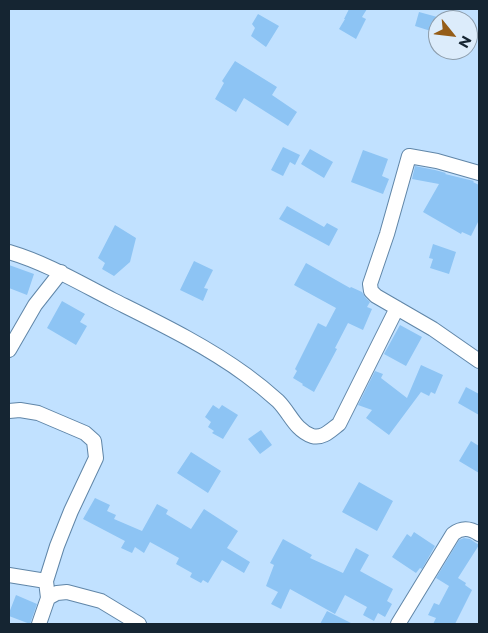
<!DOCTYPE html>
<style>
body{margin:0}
#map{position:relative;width:488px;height:633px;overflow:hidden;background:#c1e1ff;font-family:Montserrat,sans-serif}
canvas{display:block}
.frame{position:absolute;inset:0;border:10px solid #152532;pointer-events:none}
.north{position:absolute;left:428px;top:10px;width:50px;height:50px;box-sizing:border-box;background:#dcecfb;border:1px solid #8c9cab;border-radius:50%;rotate:119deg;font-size:14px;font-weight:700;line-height:20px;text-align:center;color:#152532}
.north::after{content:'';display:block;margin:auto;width:18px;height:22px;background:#955d18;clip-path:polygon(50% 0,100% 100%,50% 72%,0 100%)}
</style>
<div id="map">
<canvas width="488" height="633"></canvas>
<div class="frame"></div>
<div class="north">N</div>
</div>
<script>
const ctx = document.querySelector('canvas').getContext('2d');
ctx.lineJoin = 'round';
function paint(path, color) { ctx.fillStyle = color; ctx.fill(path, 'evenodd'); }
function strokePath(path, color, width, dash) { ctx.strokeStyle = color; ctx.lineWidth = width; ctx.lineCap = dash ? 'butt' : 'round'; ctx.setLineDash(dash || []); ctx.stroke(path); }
const building = new Path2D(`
 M349,9H367L362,17L366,19L356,39L339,29L345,19H344Z
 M419,12L441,18L440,20H438V28L437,33L415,26Z
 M258,14L279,26L266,47L251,36L255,28L252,24Z
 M235,61L277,87L272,95L297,112L288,126L244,98L236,112L215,99L224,83L222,81Z
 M283,147L300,155L295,165L290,162L283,176L271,170Z
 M310,149L333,162L324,178L301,164Z
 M363,150L388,159L382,176L389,179L383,194L351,182Z
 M415,166L435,170L446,173L445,174L474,181L473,182L479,185V220L471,236L462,232L461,234L423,212L439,184L412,179Z
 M287,206L324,227L327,223L338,229L329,246L279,219Z
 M115,225L136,238L130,262L114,276L102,269L105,263L98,258Z
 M433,244L456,252L449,274L430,268L433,259L429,258Z
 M194,261L213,270L204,288L208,289L203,301L180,290Z
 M306,263L350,288L351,287L362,292L365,297L370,302L367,307L372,309L363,330L348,323L335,348L337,349L314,392L302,385L303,384L293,378L297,371L295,369L318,323L326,327L336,308L294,285Z
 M9,265L34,274L27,295L9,288Z
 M62,301L85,314L80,322L87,326L76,345L47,328Z
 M400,325L422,337L406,366L384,354Z
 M421,365L443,375L435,394L431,392L429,396L421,392L389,435L366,418L372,410L358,405L375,371L383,374L381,378L407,398Z
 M466,387L479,394V415L458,403Z
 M213,405L219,409L222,405L238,415L223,439L212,433L214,431L208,427L211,422L205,417Z
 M261,430L272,445L260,454L248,439Z
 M471,441L479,446V473L459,461Z
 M191,452L221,471L208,493L177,473Z
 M359,482L393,501L377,531L342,512Z
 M95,498L110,505L107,511L116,515L114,519L142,531L157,504L168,510L166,514L191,529L204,509L238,531L227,548L250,562L244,573L222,560L208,583L203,580L201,583L190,577L192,573L176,564L179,558L150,542L144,553L135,547L132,553L121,548L125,541L83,519Z
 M414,532L435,546L422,569L420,568L416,573L392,557L407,534L411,537Z
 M464,538L470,539L479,545L458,578L466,583L465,585L472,590L455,624H433L436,618L428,615L434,603L439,605L449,586L436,578L459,540Z
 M283,539L312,555L310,558L343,573L356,548L369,555L360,571L393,589L387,601L392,604L385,617L378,613L374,621L363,615L367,607L345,595L335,614L290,589L281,609L271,604L278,592L266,586L274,565L270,563Z
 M16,595L37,604L30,624L9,616V613Z
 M327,611L353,624H320Z`);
const street = new Path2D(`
 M479,173L437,161L409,156L387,234L370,284L371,291L376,296L433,329L479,361
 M9,252C46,263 78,282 113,300C157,322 205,345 246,375C257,383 268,392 278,401C290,413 295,430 312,436C323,439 331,430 339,424L397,308
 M9,350L35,305L61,272
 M9,411L20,410L38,413L85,433L94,441L96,458L71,511L57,546L46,581L48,598L39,624
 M9,575L46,581
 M48,598L57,593L67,592L101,601L139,624
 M398,624L453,534C462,527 470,528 479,534`);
paint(building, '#8dc4f4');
strokePath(street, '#6086a8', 16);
strokePath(street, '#fff', 14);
</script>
